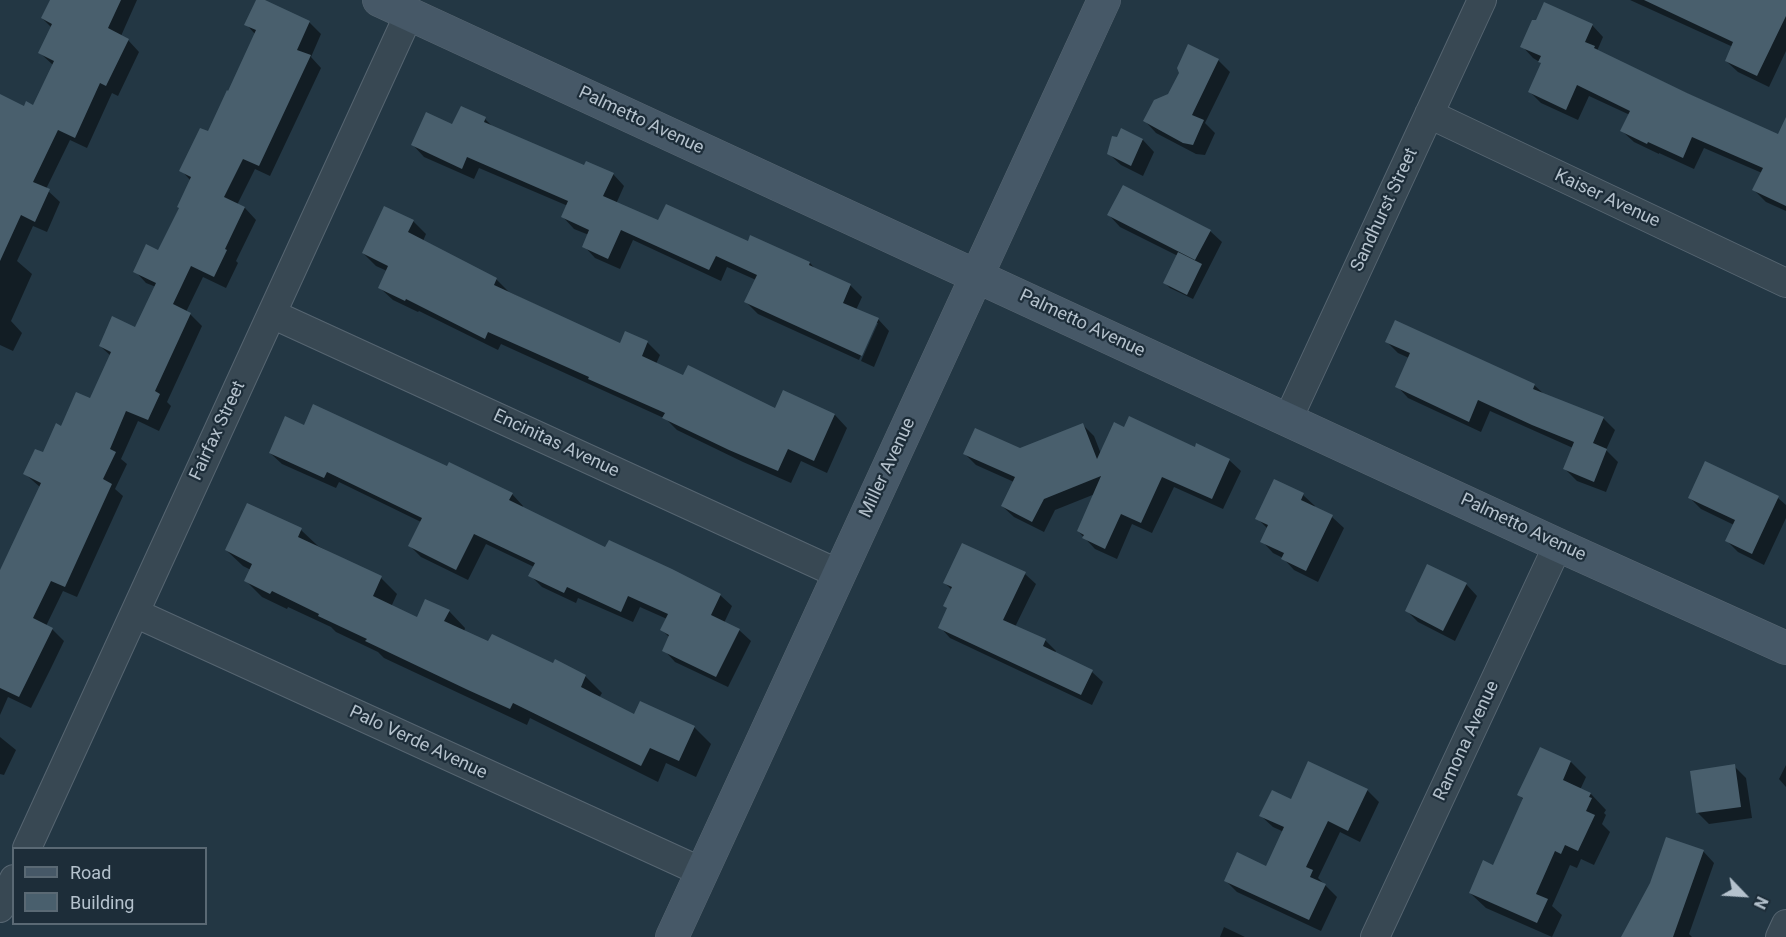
<!DOCTYPE html>
<style>
body{margin:0}
#map{position:relative;width:1786px;height:937px;overflow:hidden;background:#233744;font-family:Roboto,sans-serif}
canvas{display:block}
.legend{position:absolute;left:12px;top:847px;width:195px;height:78px;box-sizing:border-box;background:#1d2d39;border:2px solid #5a6974;margin:0;padding:8px 10px;list-style:none;font-size:18px;color:#b5c2cd}
.legend li{display:flex;align-items:center;gap:12px;height:30px}
.legend b{width:30px;border:2px solid #5a6974}
.north{position:absolute;left:1714px;top:865px;width:60px;height:60px;-webkit-text-stroke:4px #1d2d39;paint-order:stroke;rotate:115deg;font-size:16px;font-weight:700;line-height:24px;text-align:center;color:#b5c2cd}
.north::after{content:'';display:block;margin:auto;width:21px;height:27px;background:#b5c2cd;clip-path:polygon(50% 0,100% 100%,50% 72%,0 100%)}
</style>
<div id="map">
<canvas width="1786" height="937"></canvas>
<ul class="legend">
<li><b style="height:8px;background:#465867"></b>Road</li>
<li><b style="height:16px;background:#495f6d"></b>Building</li>
</ul>
<div class="north">N</div>
</div>
<script>
const ctx = document.querySelector('canvas').getContext('2d');
ctx.lineJoin = 'round';
function paint(path, color) { ctx.fillStyle = color; ctx.fill(path, 'evenodd'); }
function strokePath(path, color, width, dash) { ctx.strokeStyle = color; ctx.lineWidth = width; ctx.lineCap = dash ? 'butt' : 'round'; ctx.setLineDash(dash || []); ctx.stroke(path); }
function write(font, color, halo, rows, align = 'center') {
  ctx.font = font + ' Roboto,sans-serif'; ctx.lineWidth = 4.5; ctx.setLineDash([]); ctx.textBaseline = 'middle'; ctx.strokeStyle = halo; ctx.fillStyle = color; for (const [text, x, y, turn = 0] of rows) {
    ctx.save(); ctx.translate(x, y); ctx.rotate((+turn || 0) * Math.PI / 180); ctx.textAlign = isNaN(turn) ? turn : align; if (halo) ctx.strokeText(text, 0, 0); ctx.fillText(text, 0, 0); ctx.restore();
  }
}
const shadow = new Path2D(`
 M51,0H137L121,36L128,40L139,52L118,96L112,93L87,148L70,140L46,189L60,202L47,232L33,226L17,261L32,274L11,321L22,333L13,351L0,345V102L25,108L34,107L53,65L40,53L52,28L42,18Z
 M258,0H261L309,22L321,34L311,57L321,68L270,176L255,169L237,205L245,208L256,220L236,261L238,263L226,288L203,277L186,312L190,314L202,326L167,402L171,406L159,431L138,421L121,459L127,464L115,489L123,496L77,597L63,591L46,626L52,629L64,641L51,668L31,708L8,697L0,715V571L40,487L25,474L43,454L62,428L90,400L111,356L100,346L136,329L156,287L146,283L135,271L159,252L180,208L191,181L181,170L209,133L229,93L255,34L246,24Z
 M1630,0H1786V51L1769,87L1738,72L1726,61L1733,47Z
 M1592,25L1603,37L1597,51L1598,52L1779,136L1786,122V211L1766,202L1754,190L1762,173L1704,148L1694,169L1659,153V154L1634,142L1622,131L1630,115L1589,96L1578,120L1541,103L1530,92L1543,64L1533,58L1522,46Z
 M1218,60L1230,72L1205,123L1215,133L1205,155L1196,154L1156,133L1145,121L1169,96Z
 M485,119L494,128L585,167L613,174L624,186L616,204L659,222L748,243L810,263L817,271L850,285L862,297L856,310L878,319L889,331L874,367L861,361L878,323H875L859,360L758,314L746,302L756,280L727,267L721,281L633,240L620,269L595,258L584,246L589,235L574,229L563,217L568,206L479,168L474,179L424,157L413,145L453,126Z
 M1122,130L1143,140L1154,152L1143,176L1121,165L1109,154Z
 M1109,215L1210,231L1222,242L1193,299L1170,288L1164,282L1178,256L1120,227Z
 M413,221L426,234L423,241L496,279L509,292L621,345L626,333L648,343L660,355L656,364L684,377L776,410L784,392L835,415L847,428L827,473L801,461L791,483L743,462L677,430L666,419L501,344L498,350L419,311L418,312L393,300L380,288L387,271L376,266L363,253Z
 M1387,342L1534,385L1544,394L1603,418L1615,430L1606,450L1618,462L1606,492L1577,481L1565,469L1573,448L1490,411L1481,432L1408,398L1397,386L1409,358L1398,353Z
 M1083,425L1094,436L1101,454L1125,429L1229,460L1241,471L1223,509L1174,487L1152,533L1132,524L1117,559L1095,549L1078,531L1095,494L1055,510L1044,532L1014,517L1002,506L1014,482L976,465L965,454L1020,450Z
 M304,427L448,468L512,494L523,506L522,508L606,549L720,595L732,606L724,623L739,630L751,641L728,687L675,662L664,650L670,638L662,630L667,619L640,607L633,622L578,598L576,603L542,587L530,575L534,567L486,544L468,580L421,557L410,546L421,522L339,482L336,488L282,464L270,453Z
 M1706,463L1778,498L1786,505V518L1764,565L1738,552L1727,541L1734,525L1701,509L1690,498Z
 M1303,495L1315,506L1314,508L1332,517L1344,528L1318,582L1294,570L1283,558L1273,553L1262,541L1268,529L1257,518Z
 M301,530L318,546L381,578L397,594L391,607L417,619L449,611L465,628L464,632L489,643L585,676L602,693L599,698L635,716L694,727L711,744L696,777L666,763L658,782L530,718L527,725L384,658L378,652L336,632L331,627L288,607L287,609L262,597L246,581L251,570L243,566L226,550Z
 M1025,574L1036,584L1015,627L1045,640L1056,651L1054,654L1092,672L1103,682L1092,705L950,638L940,627L948,609L952,590L945,583Z
 M1466,584L1477,596L1455,641L1418,622L1406,610Z
 M0,737L16,750L4,775L0,774Z
 M1540,749L1571,762L1586,777L1580,790L1591,794L1606,810L1604,813L1606,815L1602,824L1610,832L1594,865L1581,859L1577,868L1570,865L1552,906L1562,915L1552,937L1486,908L1470,893L1494,867L1524,800L1519,795Z
 M1786,765V787L1779,779Z
 M1734,766L1746,778L1752,818L1709,824L1698,813Z
 M1367,790L1379,802L1360,842L1340,832L1318,878L1337,897L1321,931L1237,892L1225,880L1267,868L1284,832L1273,827L1261,816L1292,801Z
 M1703,851L1714,863L1689,934L1692,937H1623Z
 M1224,927L1245,937H1220Z`);
const building = new Path2D(`
 M50,0H121L108,28L129,39L106,86L100,83L75,138L58,130L33,182L50,189L35,222L21,215L0,261V94L24,106L26,101L33,105L54,61L38,53L52,24L41,18Z
 M256,0H265L310,21L297,50L311,55L259,166L243,159L224,197L245,207L225,249L227,250L214,277L191,266L173,304L191,313L155,391L160,394L148,420L126,411L110,449L116,452L103,479L112,484L65,587L51,581L33,618L53,628L19,697L0,688V570L41,483L23,474L35,449L43,452L56,423L61,426L76,392L90,398L111,352L99,346L112,316L135,327L156,283L133,272L146,244L158,250L179,208L177,207L191,177L179,171L200,128L208,131L227,90L228,91L256,30L244,25Z
 M1644,0H1786V16L1757,76L1725,61L1733,42Z
 M1544,2L1593,24L1585,42L1595,46L1594,48L1687,93L1778,134L1786,117V206L1752,190L1763,168L1692,137L1683,158L1648,142L1647,144L1620,131L1630,111L1577,85L1566,110L1528,92L1541,63L1538,62L1541,56L1520,47L1532,20H1536Z
 M1188,44L1219,59L1192,115L1204,120L1193,145L1183,143L1143,121L1154,100L1168,94L1179,73L1177,68Z
 M461,106L486,117L484,122L584,165L586,161L614,173L603,196L658,220L666,204L748,241L750,235L810,262L809,265L851,284L843,303L879,318L862,356L744,302L757,275L716,256L709,270L621,230L608,259L582,247L589,230L561,217L568,201L467,157L462,169L411,145L426,112L452,124Z
 M1121,128L1143,139L1131,166L1107,154L1112,136L1117,137Z
 M1123,185L1211,230L1195,260L1107,215Z
 M384,206L414,220L408,232L497,278L494,285L620,343L625,331L648,341L642,356L683,375L688,365L775,408L783,390L835,414L814,461L788,449L778,471L729,450L662,418L665,413L588,379L589,377L488,332L485,339L406,299L405,301L378,288L388,266L362,253Z
 M1178,252L1202,264L1187,295L1163,283Z
 M1395,320L1535,384L1533,389L1604,417L1593,443L1607,449L1594,482L1563,469L1574,442L1532,425L1478,400L1469,422L1395,387L1410,353L1385,342Z
 M313,404L447,466L449,462L513,493L509,500L605,547L609,540L672,569L721,594L711,615L740,629L716,677L662,651L669,635L660,630L668,614L628,596L621,612L567,587L564,593L528,576L535,563L474,534L456,570L408,546L422,518L327,472L324,478L269,453L285,416L304,425Z
 M1129,416L1195,447L1196,443L1230,459L1212,499L1162,477L1141,523L1121,514L1105,549L1082,538L1084,535L1077,531L1101,476L1044,499L1032,522L1001,506L1015,477L963,454L975,428L1020,448L1083,423L1097,459L1114,422L1124,427Z
 M1705,461L1779,496L1752,554L1725,541L1735,520L1688,498Z
 M1274,479L1304,493L1301,500L1333,515L1306,571L1281,559L1284,553L1260,542L1268,525L1255,519Z
 M247,503L302,528L298,537L382,576L373,596L417,617L425,599L450,610L444,621L488,641L492,634L553,663L555,659L586,675L581,687L634,714L640,701L695,726L679,761L650,748L641,766L513,703L510,709L468,690L365,641L367,639L318,616L319,614L272,591L270,594L244,581L252,564L225,550Z
 M962,543L1026,572L1003,620L1046,639L1043,646L1093,670L1081,695L938,628L947,608L943,606L952,587L943,583Z
 M1427,564L1467,583L1443,631L1405,611Z
 M1540,747L1571,761L1563,780L1591,793L1589,797L1592,798L1586,811L1595,815L1578,851L1565,845L1561,854L1555,851L1536,894L1548,899L1537,923L1469,893L1483,860L1493,865L1523,798L1517,795Z
 M1308,761L1368,789L1348,831L1328,821L1306,867L1313,870L1310,877L1326,884L1309,920L1224,881L1237,852L1266,866L1284,827L1259,816L1272,790L1291,799Z
 M1735,764L1741,807L1696,813L1690,771Z
 M1666,837L1704,850L1673,937H1621L1650,883Z`);
const street = new Path2D(`
 M1429,114L1786,283
 M272,314L839,574
 M1288,419L1482,0
 M135,613L702,872
 M27,848L409,14
 M0,908L14,879
 M1375,937L1558,545
 M1780,937L1786,924`);
const secondary = new Path2D(`
 M379,0L1558,545L1786,648
 M672,937L1104,0`);
const streetNames = [
 ["Palmetto Avenue",641,121,25],
 ["Kaiser Avenue",1607,199,25],
 ["Sandhurst Street",1385,210,-65],
 ["Palmetto Avenue",1082,324,25],
 ["Fairfax Street",218,431,-65],
 ["Encinitas Avenue",556,444,25],
 ["Miller Avenue",888,468,-65],
 ["Palmetto Avenue",1523,528,25],
 ["Ramona Avenue",1467,741,-65],
 ["Palo Verde Avenue",418,743,25]
];
paint(shadow, '#0007');
paint(building, '#495f6d');
strokePath(street, '#566571', 30);
strokePath(secondary, '#566571', 34);
strokePath(street, '#384853', 28);
strokePath(secondary, '#465867', 33);
write('18px', '#b5c2cd', '#1d2d39', streetNames);
</script>
